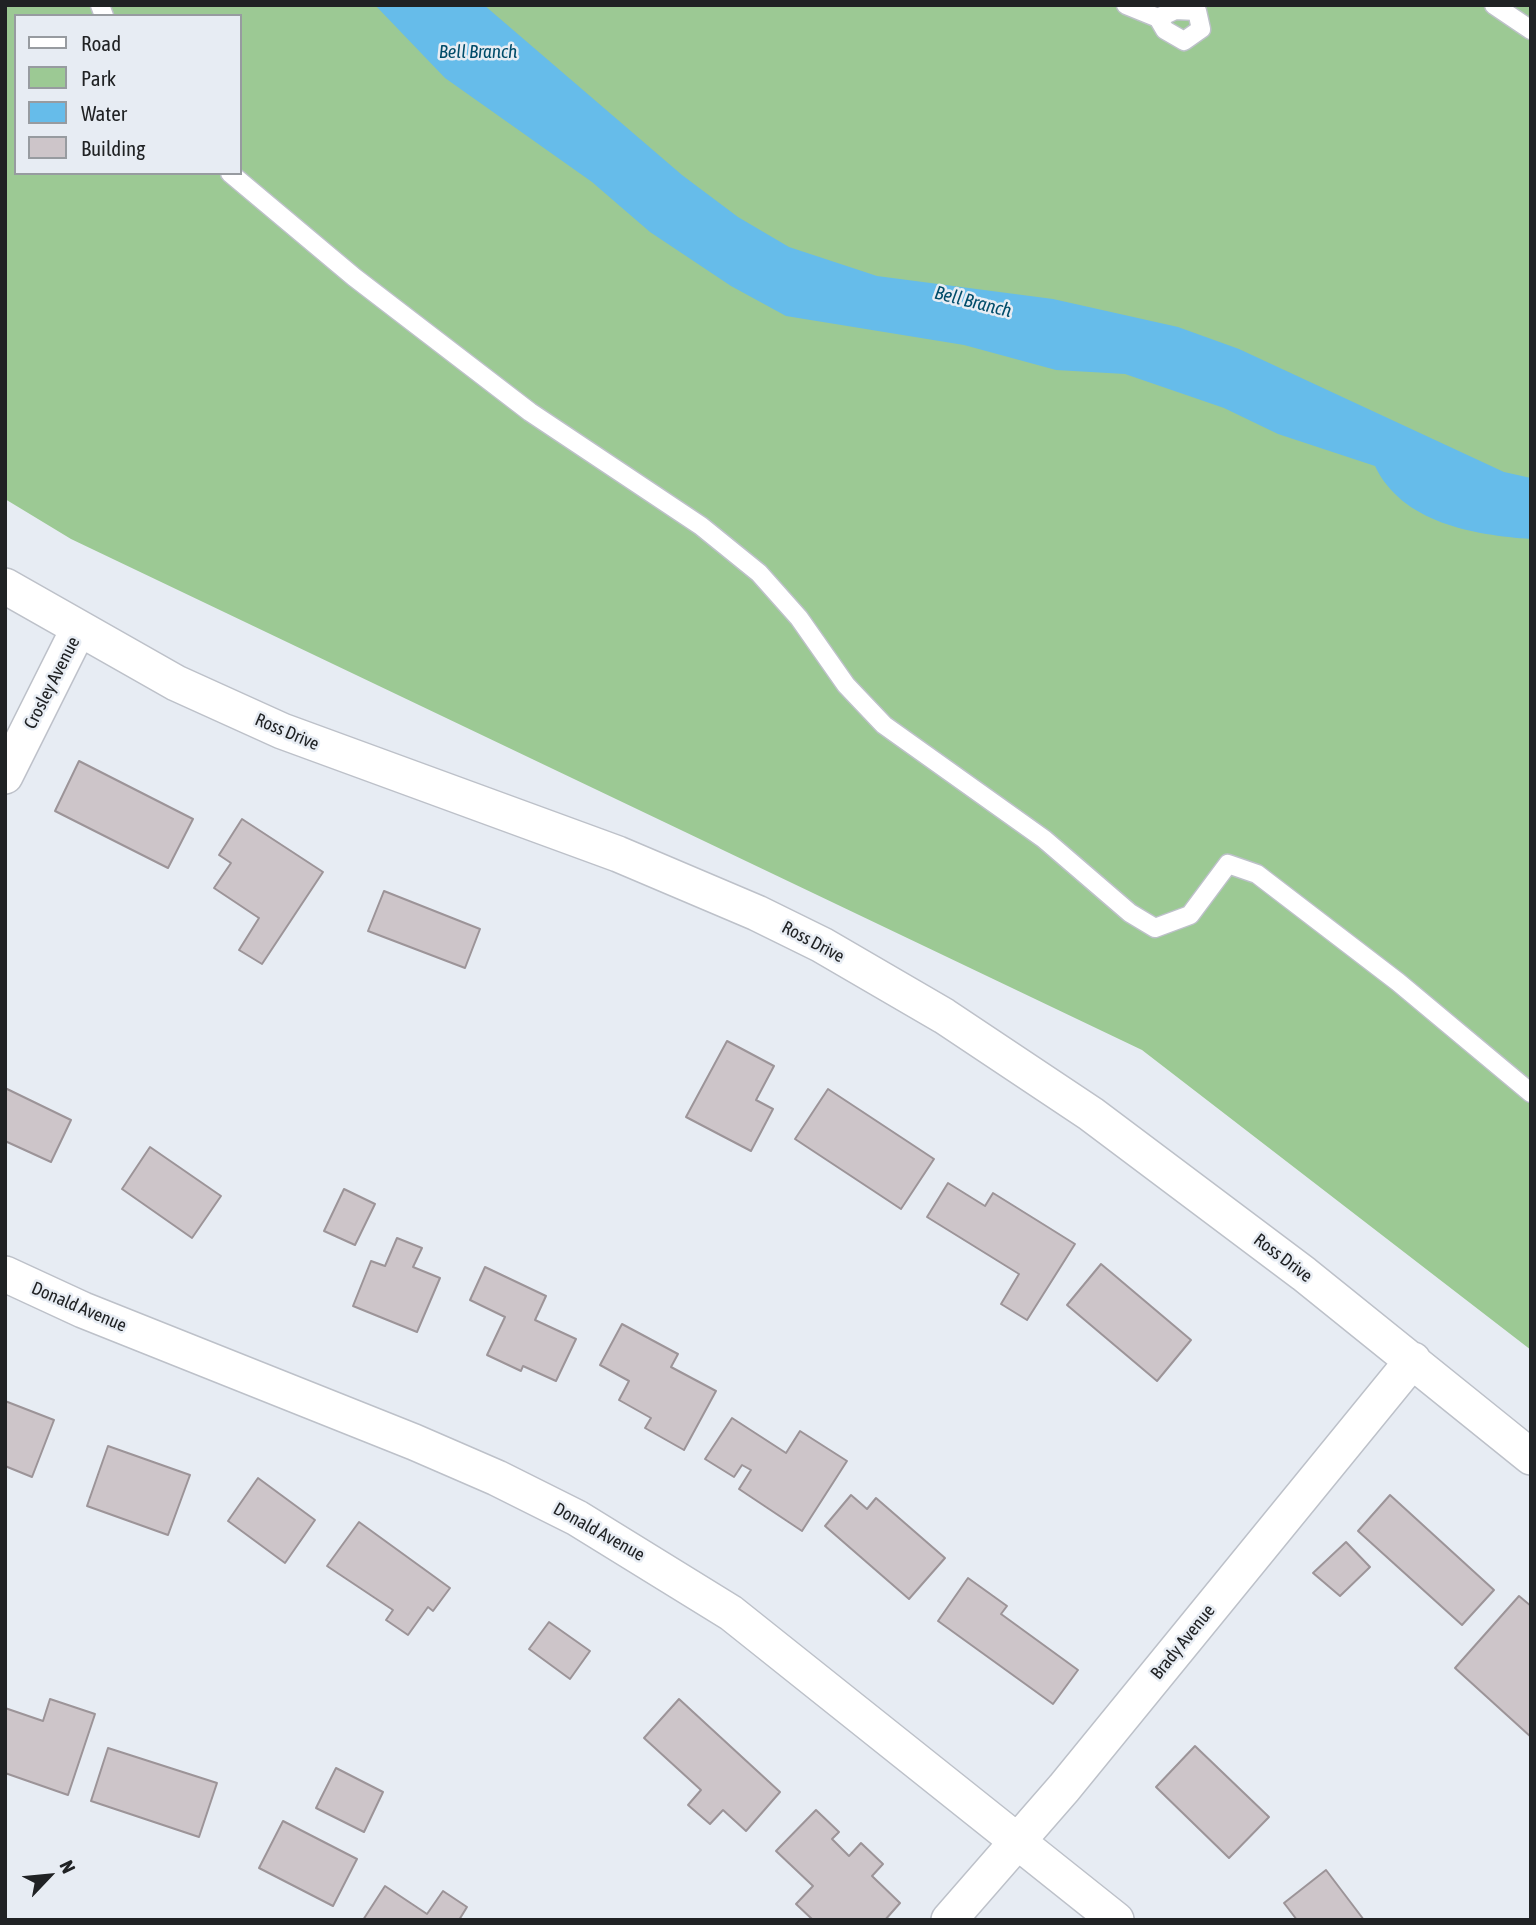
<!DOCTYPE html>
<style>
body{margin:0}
#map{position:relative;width:1536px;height:1925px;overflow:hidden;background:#e7ecf3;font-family:"Asap Condensed",sans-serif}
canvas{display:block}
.frame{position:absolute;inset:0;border:7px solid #202224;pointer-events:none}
.legend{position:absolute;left:14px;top:14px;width:228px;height:161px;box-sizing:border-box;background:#e7ecf3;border:2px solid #979ba0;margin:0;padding:9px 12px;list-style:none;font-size:21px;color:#202224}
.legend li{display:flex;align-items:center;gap:14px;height:35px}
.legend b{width:35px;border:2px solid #979ba0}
.north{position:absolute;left:14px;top:1841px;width:70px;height:70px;-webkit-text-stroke:5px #e7ecf3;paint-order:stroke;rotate:64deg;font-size:19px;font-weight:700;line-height:28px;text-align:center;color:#202224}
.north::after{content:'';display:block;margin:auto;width:24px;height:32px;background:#202224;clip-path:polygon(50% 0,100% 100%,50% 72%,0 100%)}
</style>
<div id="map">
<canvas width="1536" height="1925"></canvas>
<div class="frame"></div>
<ul class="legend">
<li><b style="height:9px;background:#fff"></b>Road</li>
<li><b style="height:19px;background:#9cc994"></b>Park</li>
<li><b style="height:19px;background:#66bcea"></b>Water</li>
<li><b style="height:19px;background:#cdc5c9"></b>Building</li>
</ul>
<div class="north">N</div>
</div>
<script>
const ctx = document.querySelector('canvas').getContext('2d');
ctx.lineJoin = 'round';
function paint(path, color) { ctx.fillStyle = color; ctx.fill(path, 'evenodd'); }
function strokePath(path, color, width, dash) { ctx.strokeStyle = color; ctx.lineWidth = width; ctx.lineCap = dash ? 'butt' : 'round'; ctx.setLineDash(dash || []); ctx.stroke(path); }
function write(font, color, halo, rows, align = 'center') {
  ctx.font = font + ' "Asap Condensed",sans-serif'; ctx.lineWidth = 5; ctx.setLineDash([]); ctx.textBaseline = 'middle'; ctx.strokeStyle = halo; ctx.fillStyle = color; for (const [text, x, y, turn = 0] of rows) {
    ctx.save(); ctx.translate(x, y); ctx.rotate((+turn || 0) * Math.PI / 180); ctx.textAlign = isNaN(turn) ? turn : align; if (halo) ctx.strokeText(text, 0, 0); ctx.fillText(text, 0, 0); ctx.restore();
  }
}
const green = new Path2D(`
 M5,5H1531V1350L1142,1050L71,539L5,499ZM16,16H240V173H16Z`);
const water = new Path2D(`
 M375,5H484L682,175L738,217L789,247L877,276L1053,299L1178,327L1239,349L1504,472L1531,478V539C1474,535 1402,523 1375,466L1278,434L1224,408L1125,374L1056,370L964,345L786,316L731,286L650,232L592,182L445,78Z`);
const building = new Path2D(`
 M79,761L193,819L168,868L55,811Z
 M242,819L323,872L262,964L239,950L259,918L214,888L231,863L219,855Z
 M384,891L480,929L465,968L368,931Z
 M727,1041L774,1066L756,1100L773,1109L751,1151L686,1117Z
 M5,1088L71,1120L51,1162L5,1141Z
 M828,1089L934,1159L901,1209L795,1139Z
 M150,1147L221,1196L192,1238L122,1189Z
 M948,1183L985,1206L993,1193L1075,1244L1027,1320L1001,1304L1019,1274L927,1217Z
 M344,1189L375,1204L355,1245L324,1231Z
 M397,1238L422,1248L413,1267L440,1278L417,1332L353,1306L371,1261L385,1266Z
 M1101,1264L1191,1340L1157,1381L1067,1305Z
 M485,1267L546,1296L535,1320L576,1339L556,1381L523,1366L521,1371L487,1355L505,1317L470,1300Z
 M622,1324L678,1354L671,1367L716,1391L684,1450L645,1428L651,1418L619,1400L629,1381L600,1365Z
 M5,1401L54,1420L32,1477L5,1466Z
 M732,1418L786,1453L800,1431L847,1461L802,1531L739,1489L751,1470L742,1465L734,1477L705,1459Z
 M108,1446L190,1475L168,1535L87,1506Z
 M258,1478L315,1520L285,1563L228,1521Z
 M851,1495L867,1509L876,1498L945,1558L909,1599L825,1526Z
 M1390,1495L1494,1590L1462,1625L1358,1531Z
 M359,1522L450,1588L433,1611L428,1607L408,1635L386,1620L393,1610L327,1566Z
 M1346,1542L1370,1567L1340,1596L1313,1573Z
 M968,1578L1007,1606L1001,1614L1078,1670L1053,1704L938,1621Z
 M1519,1596L1531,1606V1737L1455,1668Z
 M549,1622L590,1651L570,1679L529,1649Z
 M50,1699L95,1714L68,1795L5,1773V1708L43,1721Z
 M679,1699L780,1792L746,1831L723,1810L710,1824L688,1805L701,1790L644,1738Z
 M1195,1746L1269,1817L1229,1858L1156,1787Z
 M108,1748L217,1783L199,1837L91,1801Z
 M336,1768L383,1792L364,1832L316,1808Z
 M816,1810L839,1832L832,1839L849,1856L861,1843L883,1864L872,1876L900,1903L885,1920H813L796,1904L813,1886L776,1851Z
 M283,1821L357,1859L333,1906L259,1868Z
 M1326,1870L1364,1920H1297L1284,1903Z
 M385,1886L427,1914L443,1891L467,1907L459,1920H363Z`);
const service = new Path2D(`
 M100,5L104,16
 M1126,5L1158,18L1165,30L1184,41L1201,29L1197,11L1175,10L1158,18
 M1494,5L1531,30
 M230,173L354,277L530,412L701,526L759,573L799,618L846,685L884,725L1044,839L1130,913L1155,928L1190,915L1228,864L1257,874L1398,982L1531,1093`);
const minor = new Path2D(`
 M5,586L176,683L282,731L618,854L757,913L822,945L944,1016L1091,1114L1304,1274L1531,1457
 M5,776L79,628
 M5,1274L83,1310L414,1442L497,1478L577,1518L731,1613L1116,1920
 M949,1920L1064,1788L1413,1360`);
const streetNames = [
 ["Crosley Avenue",52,683,-63],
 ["Ross Drive",287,732,23],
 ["Ross Drive",813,942,28],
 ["Ross Drive",1283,1258,37],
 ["Donald Avenue",79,1307,23],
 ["Donald Avenue",599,1532,29],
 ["Brady Avenue",1183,1642,-51]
];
const waterNames = [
 ["Bell Branch",478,52],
 ["Bell Branch",973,302,14]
];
paint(green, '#9cc994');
paint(water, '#66bcea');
paint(building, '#cdc5c9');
strokePath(building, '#9c9498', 2);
strokePath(service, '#bdc1c9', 21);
strokePath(minor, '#bdc1c9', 38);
strokePath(service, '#fff', 18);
strokePath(minor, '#fff', 35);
write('18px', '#202224', '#e7ecf3', streetNames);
write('italic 19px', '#004c6a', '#e7ecf3', waterNames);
</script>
